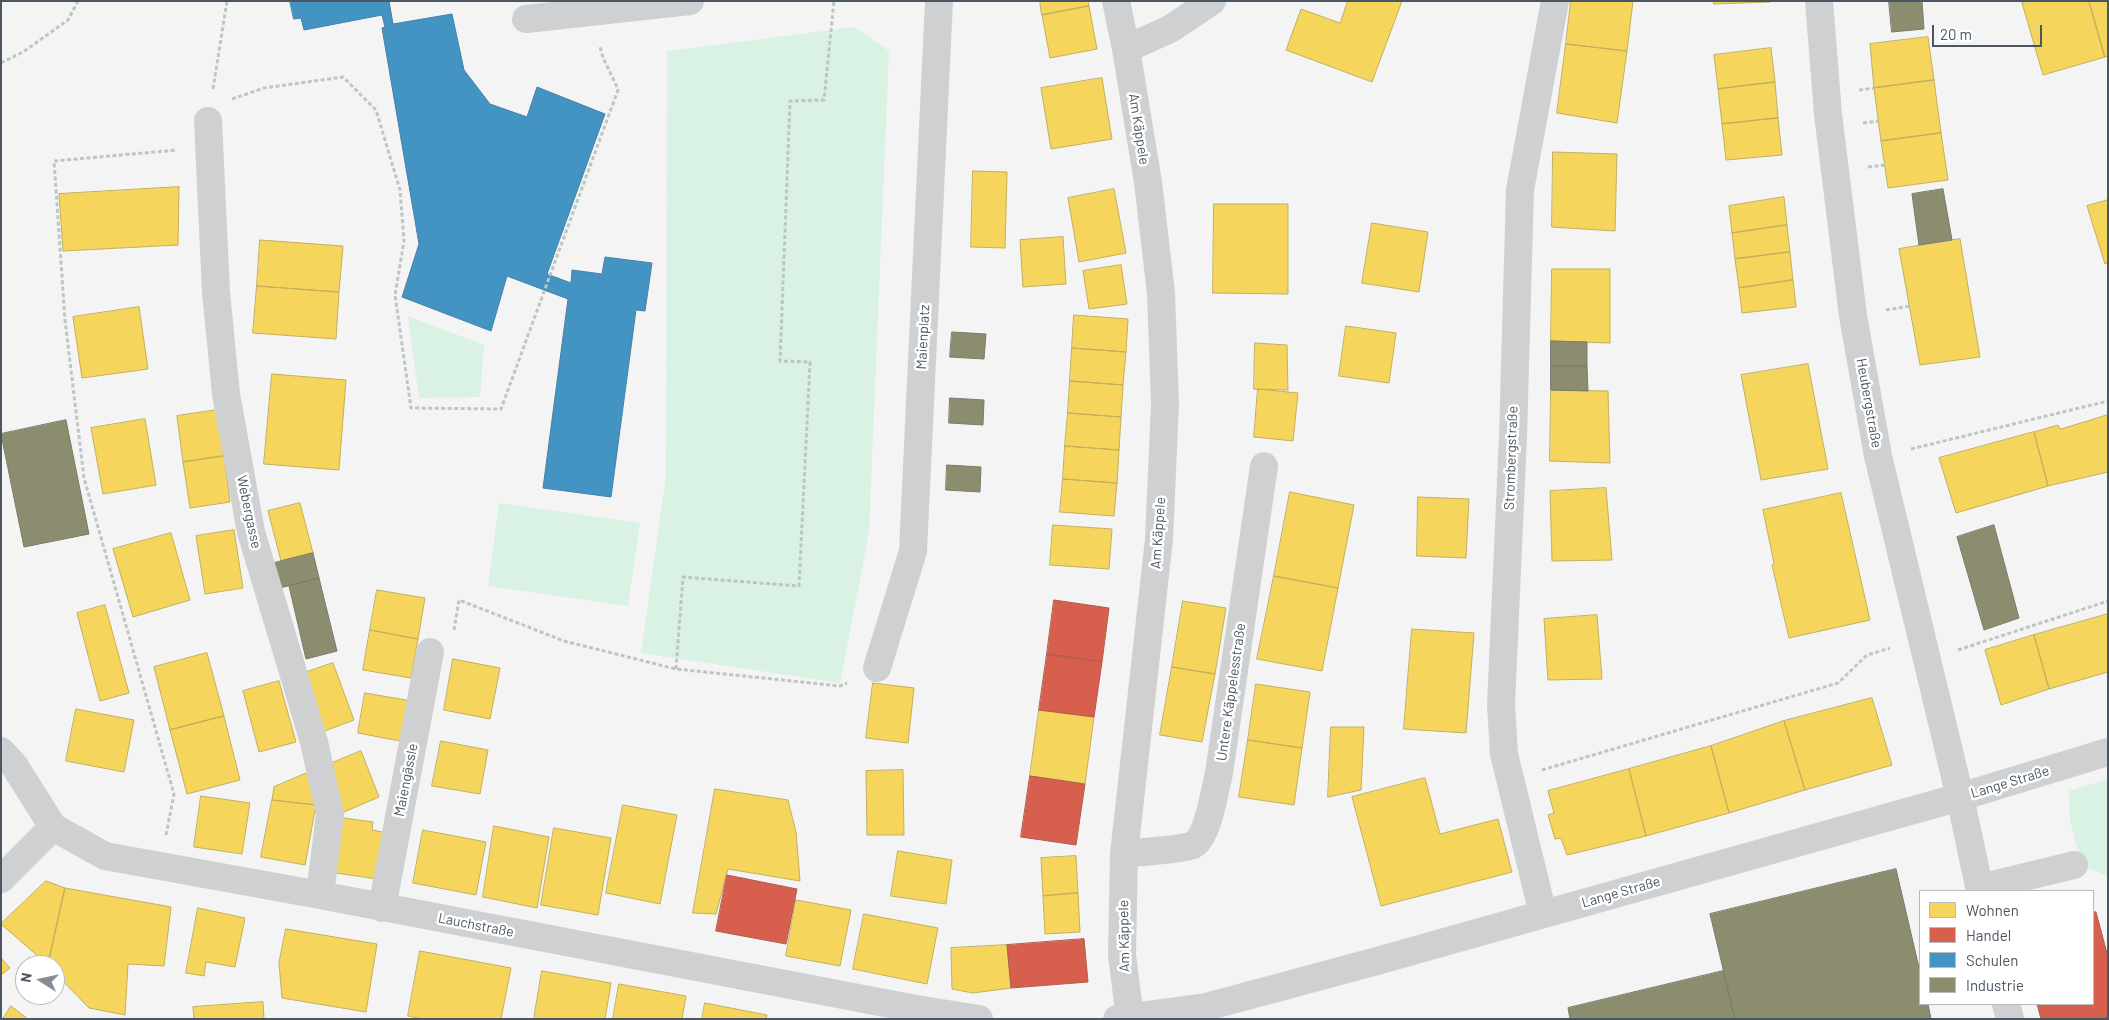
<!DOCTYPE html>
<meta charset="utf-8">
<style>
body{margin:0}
#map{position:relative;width:2109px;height:1020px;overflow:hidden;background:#f4f4f4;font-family:Barlow,sans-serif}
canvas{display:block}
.frame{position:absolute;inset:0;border:2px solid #4a5661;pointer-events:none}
.legend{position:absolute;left:1919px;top:890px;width:175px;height:115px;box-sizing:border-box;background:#fff;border:1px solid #b7bbc0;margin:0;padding:6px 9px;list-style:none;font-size:15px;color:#4a5661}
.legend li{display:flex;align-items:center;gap:10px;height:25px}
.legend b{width:25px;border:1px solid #b7bbc0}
.north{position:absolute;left:15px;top:955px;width:50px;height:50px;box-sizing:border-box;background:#fff;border:1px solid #b7bbc0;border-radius:50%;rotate:280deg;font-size:14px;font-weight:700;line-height:20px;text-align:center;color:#4a5661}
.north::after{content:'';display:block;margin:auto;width:18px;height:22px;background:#868d94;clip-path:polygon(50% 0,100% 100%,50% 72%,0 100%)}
.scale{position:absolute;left:1932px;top:25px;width:110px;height:22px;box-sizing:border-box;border:2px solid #4a5661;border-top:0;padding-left:6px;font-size:15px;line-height:18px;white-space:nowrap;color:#4a5661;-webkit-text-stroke:4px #fff;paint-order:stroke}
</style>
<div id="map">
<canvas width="2109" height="1020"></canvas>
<div class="frame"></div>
<ul class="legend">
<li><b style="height:14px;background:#f6d55c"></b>Wohnen</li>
<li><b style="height:14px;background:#d6604d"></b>Handel</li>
<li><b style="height:14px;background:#4393c3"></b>Schulen</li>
<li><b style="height:14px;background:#8c8c6e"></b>Industrie</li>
</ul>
<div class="north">N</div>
<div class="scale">20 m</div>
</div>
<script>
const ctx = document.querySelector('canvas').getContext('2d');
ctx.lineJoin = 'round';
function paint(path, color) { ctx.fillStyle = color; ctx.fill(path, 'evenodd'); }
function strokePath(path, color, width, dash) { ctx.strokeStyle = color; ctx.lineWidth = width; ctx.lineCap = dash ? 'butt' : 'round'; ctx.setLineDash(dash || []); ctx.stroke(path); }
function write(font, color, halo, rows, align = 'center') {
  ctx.font = font + ' Barlow,sans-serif'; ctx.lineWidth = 5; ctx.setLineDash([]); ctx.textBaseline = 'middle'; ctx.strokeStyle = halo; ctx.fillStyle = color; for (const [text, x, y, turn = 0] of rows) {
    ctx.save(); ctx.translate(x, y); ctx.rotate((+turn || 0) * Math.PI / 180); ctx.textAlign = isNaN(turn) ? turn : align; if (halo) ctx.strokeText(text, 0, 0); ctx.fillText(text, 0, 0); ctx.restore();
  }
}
const green = new Path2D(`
 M855,27L889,51L869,532L840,683L641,653L666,476L667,51Z
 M408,316L484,345L480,397L419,398Z
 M499,503L640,523L628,606L488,586Z
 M2108,779V876L2082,865L2070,821L2069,791Z`);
const homes = new Path2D(`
 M1040,1H1088L1089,6L1042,15Z
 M1348,1H1402L1372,82L1286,50L1301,9L1340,23Z
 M1571,1H1633L1627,51L1566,44Z
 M1714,1H1770V2L1714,4Z
 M2028,1H2089L2105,57L2043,75L2022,3Z
 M2089,1H2108V56L2105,57Z
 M1089,6L1097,49L1050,58L1042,15Z
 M1928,37L1934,80L1874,88L1870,44Z
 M1566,44L1627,51L1617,123L1557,113Z
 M1771,48L1775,82L1718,89L1714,55Z
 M1102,78L1112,139L1051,149L1041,88Z
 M1934,80L1941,133L1881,141L1874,88Z
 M1775,82L1778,118L1722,124L1718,89Z
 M1778,118L1782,155L1726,160L1722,124Z
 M1941,133L1948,180L1888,188L1881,141Z
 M1553,152L1617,154L1615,231L1552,227Z
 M973,171L1007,172L1005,248L971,247Z
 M179,187L178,245L63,251L59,194Z
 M1114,189L1126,253L1079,262L1068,198Z
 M1784,197L1787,225L1732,233L1729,206Z
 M2108,200V263L2105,264L2087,206Z
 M1214,204H1288V294L1213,293Z
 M1372,223L1428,232L1419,292L1362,283Z
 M1787,225L1790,252L1735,259L1732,233Z
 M1063,237L1066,284L1023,287L1020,240Z
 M1960,239L1980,357L1920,365L1899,249Z
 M260,240L343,246L339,292L257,286Z
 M1790,252L1793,280L1739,288L1735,259Z
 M1121,265L1127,304L1089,309L1083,271Z
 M1552,269H1610V343L1551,341Z
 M1793,280L1796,307L1742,313L1739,288Z
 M257,286L339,292L336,339L253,333Z
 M139,307L148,369L82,378L73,317Z
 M1074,315L1128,319L1126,352L1072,348Z
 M1346,326L1396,333L1389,383L1339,376Z
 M1255,343L1287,345L1288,390L1254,389Z
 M1072,348L1126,352L1123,385L1070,381Z
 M1808,364L1828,469L1761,480L1741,375Z
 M272,374L346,380L339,470L264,464Z
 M1070,381L1123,385L1121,417L1068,413Z
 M1258,389L1298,393L1293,441L1254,437Z
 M1551,390L1608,391L1610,463L1550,461Z
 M217,410L224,456L183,462L177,416Z
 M1068,413L1121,417L1119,450L1065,446Z
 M2108,415V472L2048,486L2034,432L2058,425L2060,429Z
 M145,419L156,485L103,494L91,428Z
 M2034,432L2048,486L1956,513L1939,458Z
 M1065,446L1119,450L1117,483L1063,479Z
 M224,456L230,502L190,508L183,462Z
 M1063,479L1117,483L1114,516L1060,512Z
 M1606,488L1612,560L1552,561L1550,491Z
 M1290,492L1354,505L1338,588L1274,576Z
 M1841,493L1870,620L1789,638L1772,565L1774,563L1763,510Z
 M1418,497L1469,499L1466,558L1417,556Z
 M300,503L313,553L281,561L268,511Z
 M1053,525L1112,529L1109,569L1050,565Z
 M234,530L243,588L205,594L196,536Z
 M171,533L190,600L133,617L113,549Z
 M1274,576L1338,588L1322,671L1257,659Z
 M377,590L425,598L418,639L370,630Z
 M1183,601L1226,608L1215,674L1172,667Z
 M105,605L129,693L100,701L77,613Z
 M2108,614V672L2049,689L2034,635Z
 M1597,615L1602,679L1548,680L1544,619Z
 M1412,629L1474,633L1466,733L1404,729Z
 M370,630L418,639L411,678L363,670Z
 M2034,635L2049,689L2001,705L1985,650Z
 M207,653L224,716L170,730L154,667Z
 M453,659L500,668L490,719L444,710Z
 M333,663L354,720L322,732L301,674Z
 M1172,667L1215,674L1202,742L1160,735Z
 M279,681L296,742L259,752L243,691Z
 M873,683L914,688L908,743L866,738Z
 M1256,684L1310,692L1302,748L1248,740Z
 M365,693L412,701L405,742L358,733Z
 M1872,698L1892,765L1805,790L1784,721Z
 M76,709L134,720L124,772L66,761Z
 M1039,710L1094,717L1085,784L1030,776Z
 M224,716L240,780L187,794L170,730Z
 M1784,721L1805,790L1729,813L1711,746Z
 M1331,727H1364L1361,790L1328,797Z
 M1248,740L1302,748L1294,805L1239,797Z
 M441,741L488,750L480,794L432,786Z
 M1711,746L1729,813L1646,836L1629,769Z
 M361,751L379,797L344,812L325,766Z
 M1629,769L1646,836L1567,855L1561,838L1555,839L1548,815L1554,813L1548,791Z
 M903,770L904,835H867L866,771Z
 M307,773L316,805L272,800L274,787Z
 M1425,778L1440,834L1498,819L1512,872L1381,906L1352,797Z
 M715,789L788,800L796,832L800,881L728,869L716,914L693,913Z
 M201,796L250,803L242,854L194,847Z
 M272,800L316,805L305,865L261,857Z
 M623,805L677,815L660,904L606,893Z
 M337,817L373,822L372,830L383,832L377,879L329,872Z
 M494,826L549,837L537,908L483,897Z
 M554,828L611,838L598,915L541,905Z
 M423,830L486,842L476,895L413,883Z
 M898,851L952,860L946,904L891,896Z
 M1076,856L1078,893L1043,896L1041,858Z
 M46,881L65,888L48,965L1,924Z
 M65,888L171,907L164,966L128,964L125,1015L89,1008L55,973V965H48Z
 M1078,893L1080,932L1045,934L1043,896Z
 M796,900L851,910L840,966L786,956Z
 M198,908L245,918L235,967L206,962L204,976L186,973Z
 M864,914L938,928L927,984L853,969Z
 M286,929L377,944L366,1012L282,998L279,963Z
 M1007,945L1011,988L973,993L952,989L951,948Z
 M420,951L511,968L501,1019H423L408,1016Z
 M1,958L10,968L1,975Z
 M542,971L611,983L605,1019H534Z
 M619,984L686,996L682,1019H613Z
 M263,1002L264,1019H194L193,1007Z
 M705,1003L767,1015L766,1019H702Z
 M11,1006L28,1019H3Z`);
const shops = new Path2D(`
 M1054,600L1109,608L1102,662L1047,654Z
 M1047,654L1102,662L1094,717L1039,710Z
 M1030,776L1085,784L1076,845L1021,837Z
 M727,875L797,889L786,944L716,931Z
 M2096,912L2108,957V1019H2041L2037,1004H2093V913Z
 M1084,939L1088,982L1011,988L1007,945Z`);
const schools = new Path2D(`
 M290,1H389L393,24L452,14L464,70L490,104L527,117L537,87L605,114L547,274L571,283L572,270L602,274L605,257L652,263L645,311L636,310L611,497L543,488L568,299L507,276L491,331L402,297L419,244L382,28L385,27L382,15L304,30L301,18L294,19Z`);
const industry = new Path2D(`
 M1889,1H1922L1924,29L1892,32Z
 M1943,189L1952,240L1919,245L1912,194Z
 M952,332L986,334L984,359L950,357Z
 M1551,341L1587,342V366H1551Z
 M1551,366H1587L1588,391L1551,390Z
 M950,398L984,400L983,425L949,423Z
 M66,420L89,534L24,547L1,434Z
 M947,465L981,467L980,492L946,490Z
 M1994,525L2019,618L1984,630L1957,537Z
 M313,553L319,578L280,588L274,563Z
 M319,578L337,651L306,659L289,586Z
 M1896,869L1920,972V1004H1928L1931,1019H1735L1710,914Z
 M1723,971L1735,1019H1570L1568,1008Z`);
const path = new Path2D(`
 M1,63L23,52L68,20L78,1
 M213,89L227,1
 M1859,90L1874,88
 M232,99L264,88L343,77L376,110L400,190L404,241L395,295L411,408L501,409L618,90C613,76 601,58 600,45
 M1863,123L1878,121
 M1868,167L1885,165
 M1886,310L1910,306
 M1911,449L2108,401
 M454,630L459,600L564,641L676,669L840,686L847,683
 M1958,650L2108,601
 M676,669L683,577L799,586L810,362L780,361L790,101L824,100L834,1
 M1542,770L1838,683L1867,655L1890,648
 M166,835L174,794L84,478L65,320L54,161L177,150`);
const minor = new Path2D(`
 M1116,1L1126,49L1148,182L1161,293L1165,404L1159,539L1124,854L1122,955L1130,1019
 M1819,1L1828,114L1853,316L1878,456L1960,797L1980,891
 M526,19L690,1
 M1126,49L1170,29L1212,1
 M208,121L216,292L226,394L251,532L314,742L330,814L320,895
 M877,668L913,551L939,1
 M1,751L14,765L53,827L105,856L320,895L916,1009L979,1019
 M1124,854C1138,852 1182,850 1193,845C1208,837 1215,789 1219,773L1264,466
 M1,879L53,827
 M1979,888L2074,865
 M382,908L430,652
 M1543,914L1504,754L1501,705L1513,436L1520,190L1555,1
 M2006,1004L2010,1019
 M1117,1019L1206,1007L1377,961L1960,797L2108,752`);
const streetNames = [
 ["Am Käppele",1139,129,81],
 ["Maienplatz",923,337,-87],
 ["Heubergstraße",1869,403,80],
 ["Strombergstraße",1511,458,-88],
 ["Webergasse",249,512,78],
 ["Am Käppele",1158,533,-86],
 ["Untere Käppelesstraße",1231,692,-82],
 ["Maiengässle",406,780,-79],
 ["Lange Straße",2010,782,-17],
 ["Lange Straße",1621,892,-16],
 ["Lauchstraße",476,925,11],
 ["Am Käppele",1124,936,-91]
];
paint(green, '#d9f2e3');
paint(homes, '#f6d55c');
strokePath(homes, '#c2af5e', 1);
paint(shops, '#d6604d');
strokePath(shops, '#ac5d53', 1);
paint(schools, '#4393c3');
strokePath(schools, '#4581a6', 1);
paint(industry, '#8c8c6e');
strokePath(industry, '#787c6a', 1);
strokePath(path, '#bcc7c4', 3, [4, 2.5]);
strokePath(minor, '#ced0d2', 28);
write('14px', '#4a5661', '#fff', streetNames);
</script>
